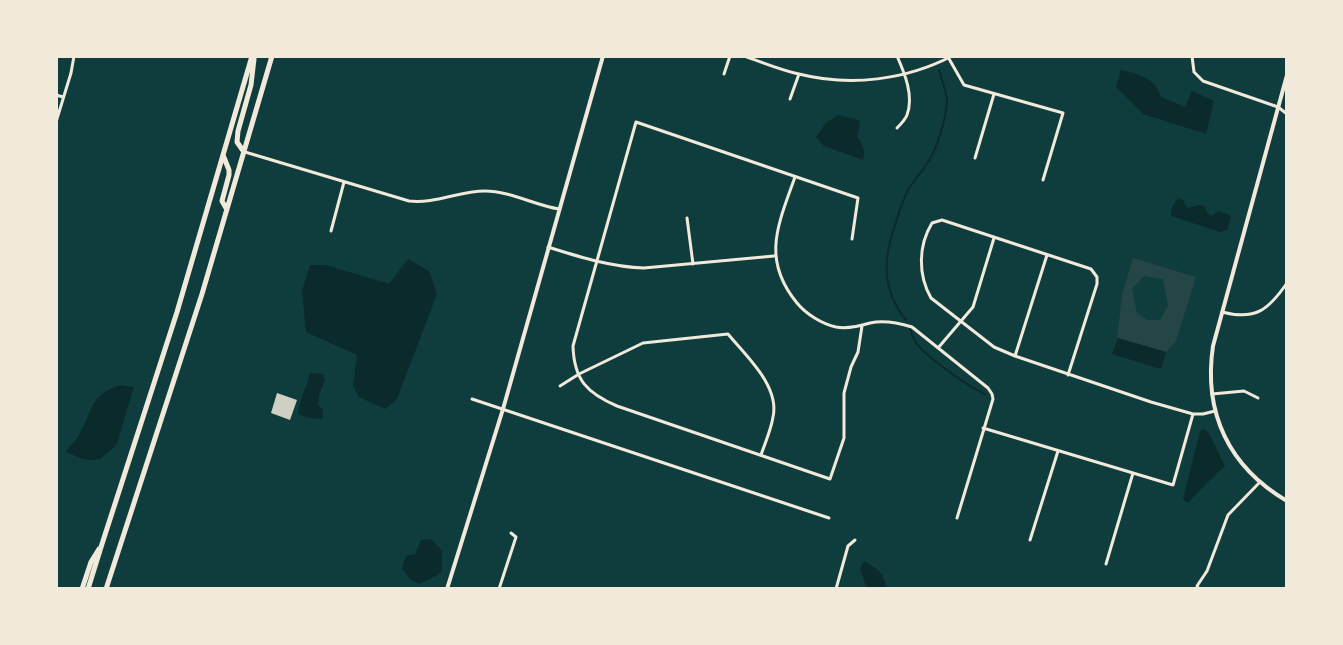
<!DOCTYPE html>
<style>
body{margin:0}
#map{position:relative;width:1343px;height:645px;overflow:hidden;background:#0f3d3e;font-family:"Exo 2",sans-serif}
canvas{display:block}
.frame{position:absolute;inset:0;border:58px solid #f1e9da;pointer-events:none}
</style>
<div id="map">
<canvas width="1343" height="645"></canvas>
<div class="frame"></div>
</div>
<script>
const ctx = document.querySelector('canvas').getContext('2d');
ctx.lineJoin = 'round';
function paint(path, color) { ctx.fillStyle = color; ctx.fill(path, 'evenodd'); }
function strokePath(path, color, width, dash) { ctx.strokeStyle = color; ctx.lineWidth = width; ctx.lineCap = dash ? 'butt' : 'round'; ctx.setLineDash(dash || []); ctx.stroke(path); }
const green = new Path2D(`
 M1133,258L1196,277L1176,341L1166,352L1118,338L1117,340L1122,295ZM1144,276L1163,279L1168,306L1160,320H1147L1137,313L1132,289Z`);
const water = new Path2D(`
 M1121,70C1139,74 1155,78 1161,97L1185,107L1192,91L1214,101L1206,134L1143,114L1116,87Z
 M838,115L859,120L860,126L857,136C862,144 866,150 863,160L824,146L816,137L826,123Z
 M1178,198L1183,200L1185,205L1188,208L1199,205L1204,206L1209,215L1212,216L1218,211L1228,214L1231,217L1227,230L1220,232L1171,216L1172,207Z
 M408,259L429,271L437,294L397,399L385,409L359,397L353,386L357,355L306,332L302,291L310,265H326L389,284Z
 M1118,338L1166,352L1161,369L1112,354Z
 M310,373L323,374L325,380L319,395L318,404L323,410L322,419L309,418L298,414C299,399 307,388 310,373Z
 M119,385L134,387L116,446L100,459L90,460L80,458L66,452C70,445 77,440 80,433C94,408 88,398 119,385Z
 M1204,429L1209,433L1225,466L1209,481L1188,503L1183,499L1199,435L1201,430Z
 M431,539L442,551V570L438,575L419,584L411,580L402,568L406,556L415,554L421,540Z
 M864,561C879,570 883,572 887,589H867L860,569Z`);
const stream = new Path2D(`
 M906,320C881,289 883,258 896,222C899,212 903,200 908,190C914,180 922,172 928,162C937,149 947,116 947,100C946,90 942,80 939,70
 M910,329C912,334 914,340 917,344C927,357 970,388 985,394`);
const building = new Path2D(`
 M277,393L297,400L290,420L271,413Z`);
const minor = new Path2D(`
 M744,56C762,62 780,70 799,74C850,87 906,80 952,56
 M897,56C905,74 914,96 907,115C905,120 901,124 897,128
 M1192,56L1194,72L1203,81L1278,107L1287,114
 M948,57L964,85L1063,113L1043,180
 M724,74L730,56
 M56,95L63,97
 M790,99L799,74
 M56,122L71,73L74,56
 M245,152L409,201C435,204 459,191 485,191C510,191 534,205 559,209
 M975,158L994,94
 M795,177C778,225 761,259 797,303C806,314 822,324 836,327C847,329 860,326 870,323C884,320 899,323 912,327L988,388L992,394L993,399L957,518
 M687,218L693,264
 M331,231L344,182
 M852,239L858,198L636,122L573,346C574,380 587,393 617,406L830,479L844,438V393L851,367L858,352L862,326
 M548,247C580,257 611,267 644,268L774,256
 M1222,312C1256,321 1269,309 1287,283
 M938,348L973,307L994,238
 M1015,356L1047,255
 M1068,375L1097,284V277L1091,269L942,220L932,223C918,246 918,275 931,298L994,347L1015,356L1151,402L1193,414H1203L1215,411
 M560,386L579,374L643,343L728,334C746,356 780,386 773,417C771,430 765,443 761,455
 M1212,394L1244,391L1258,398
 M472,399L829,518
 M983,428L1173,485L1193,414
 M1030,540L1058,451
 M1106,564L1133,473
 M499,589L516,537L511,533
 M836,589L848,546L855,540
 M1199,589L1197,586L1207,571L1228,515L1259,483`);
const tertiary = new Path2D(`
 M1287,75L1213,346C1203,413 1229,467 1287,501
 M447,589L503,409L603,56`);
const trunk = new Path2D(`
 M244,152L237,142L238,131L251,85L254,59
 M223,155L229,170V175L222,201L226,208
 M82,589L91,562L99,549
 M88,589L102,544L177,312L252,56
 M106,589L202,294L272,56`);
paint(green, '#244646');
paint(water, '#0a2a2b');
strokePath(stream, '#0a2a2b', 2);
paint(building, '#cfcfc3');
strokePath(minor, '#f1e9da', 3);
strokePath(tertiary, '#f1e9da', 4);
strokePath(trunk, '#f1e9da', 5);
</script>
